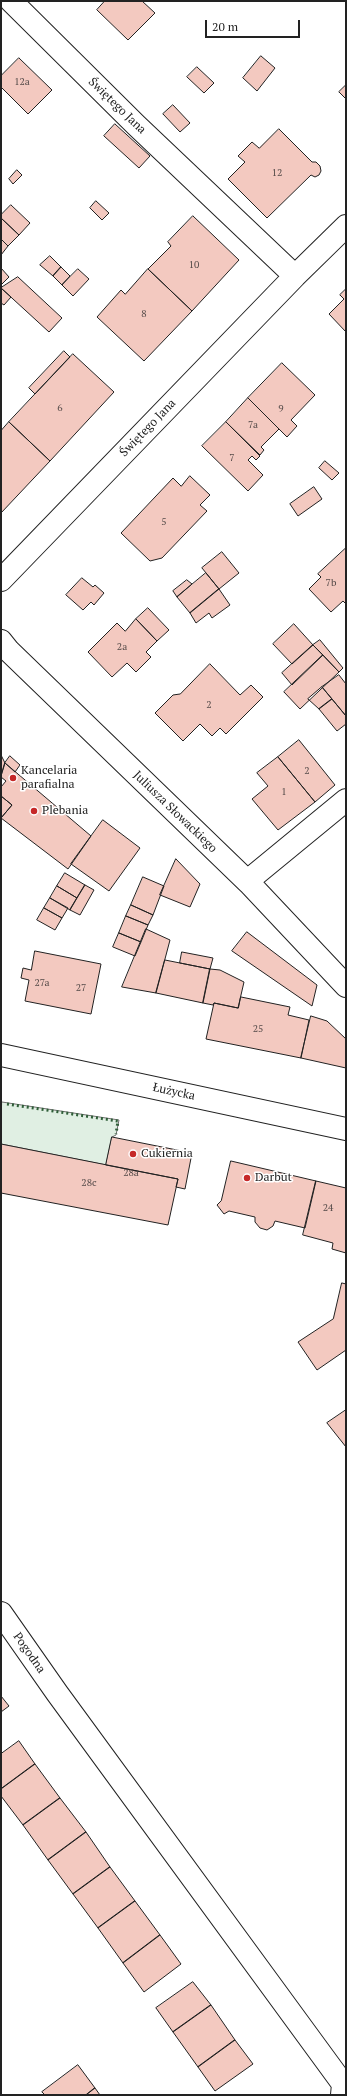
<!DOCTYPE html>
<meta charset="utf-8">
<style>
body{margin:0}
#map{position:relative;width:347px;height:2096px;overflow:hidden;background:#fff;font-family:"PT Serif",serif}
canvas{display:block}
.frame{position:absolute;inset:0;border:2px solid #222;pointer-events:none}
.scale{position:absolute;left:205px;top:20px;width:95px;height:18px;box-sizing:border-box;border:2px solid #222;border-top:0;padding-left:5px;font-size:12px;line-height:14px;white-space:nowrap;color:#222;-webkit-text-stroke:3px #fff;paint-order:stroke}
</style>
<div id="map">
<canvas width="347" height="2096"></canvas>
<div class="frame"></div>
<div class="scale">20 m</div>
</div>
<script>
const ctx = document.querySelector('canvas').getContext('2d');
ctx.lineJoin = 'round';
function paint(path, color) { ctx.fillStyle = color; ctx.fill(path, 'evenodd'); }
function strokePath(path, color, width, dash) { ctx.strokeStyle = color; ctx.lineWidth = width; ctx.lineCap = dash ? 'butt' : 'round'; ctx.setLineDash(dash || []); ctx.stroke(path); }
function write(font, color, halo, rows, align = 'center') {
  ctx.font = font + ' "PT Serif",serif'; ctx.lineWidth = 3; ctx.setLineDash([]); ctx.textBaseline = 'middle'; ctx.strokeStyle = halo; ctx.fillStyle = color; for (const [text, x, y, turn = 0] of rows) {
    ctx.save(); ctx.translate(x, y); ctx.rotate((+turn || 0) * Math.PI / 180); ctx.textAlign = isNaN(turn) ? turn : align; if (halo) ctx.strokeText(text, 0, 0); ctx.fillText(text, 0, 0); ctx.restore();
  }
}
const green = new Path2D(`
 M2,1102L119,1120L116,1135L112,1137L106,1165L1,1144Z`);
const building = new Path2D(`
 M105,1H142L155,13L128,40L97,10Z
 M261,56L275,68L257,91L243,78Z
 M19,58L52,90L28,114L1,87V76Z
 M197,67L214,83L204,93L187,77Z
 M346,85V99L339,92Z
 M173,105L190,123L180,132L163,114Z
 M115,124L150,156L139,168L104,136Z
 M279,129L312,162H316L320,166L321,171L319,175L315,177L311,175L267,218L228,179L245,162L238,156L252,142L259,148Z
 M17,170L22,175L13,184L9,179Z
 M96,201L109,213L102,220L90,208Z
 M11,205L30,223L19,235L1,218V215Z
 M193,216L239,260L192,311L148,269L171,246L168,242Z
 M1,218L19,235L8,246L1,239Z
 M1,239L8,246L1,255Z
 M50,256L61,267L53,276L40,265Z
 M61,267L70,276L62,285L53,276Z
 M1,268L9,277L1,285Z
 M78,269L89,279L73,296L62,285Z
 M148,269L192,311L144,361L97,317L121,290L125,294Z
 M18,277L62,318L49,332L1,288Z
 M1,288L11,297L4,305L1,303Z
 M346,289V332L329,314L344,299L340,295Z
 M64,351L70,357L35,394L29,388Z
 M73,354L114,392L50,461L9,422Z
 M282,363L315,395L291,420L297,426L287,437L248,398Z
 M248,398L279,429L261,447L264,450L260,455L226,422Z
 M9,422L50,461L1,513V431Z
 M226,422L260,456L256,460L252,456L248,460L263,475L248,491L202,446Z
 M325,461L339,473L332,480L319,468Z
 M190,476L210,495L200,505L207,511L162,558L150,561L121,533L173,478L181,486Z
 M314,487L322,499L298,516L290,504Z
 M346,548V604L343,601L331,612L309,589L321,577L318,574Z
 M222,552L239,573L219,589L202,568Z
 M206,573L219,589L190,613L177,597Z
 M82,578L93,587L95,585L104,593L94,605L91,602L83,610L66,595Z
 M187,580L192,584L177,597L173,591Z
 M219,589L230,605L212,618L209,613L196,623L190,613Z
 M148,608L169,630L157,641L136,619Z
 M136,619L157,641L146,652L151,657L136,672L127,663L112,677L88,652L117,623L125,631Z
 M294,624L313,645L292,664L273,644Z
 M320,640L343,668L339,672L313,645Z
 M313,645L323,655L292,685L282,673Z
 M323,655L339,672L300,709L284,692Z
 M210,664L240,695L251,685L263,697L226,734L220,728L212,736L200,724L183,741L155,713L173,695L180,694Z
 M339,675L346,684V716L322,687Z
 M322,687L332,699L319,709L308,699Z
 M332,699L346,716V724L337,731L319,709Z
 M299,740L335,785L315,802L278,757Z
 M1,755L5,763L1,776Z
 M10,756L20,765L15,772L5,763Z
 M278,757L315,802L278,830L252,799L268,786L257,773Z
 M5,763L91,836L68,869L1,818L12,805L1,796V787L6,781L1,777Z
 M1,796L12,805L1,818Z
 M103,820L140,848L109,891L71,864Z
 M176,859L200,884L190,907L160,895Z
 M65,873L85,885L77,898L57,886Z
 M143,877L164,886L153,915L131,905Z
 M85,885L94,890L80,915L70,910Z
 M57,886L77,898L70,910L50,898Z
 M50,898L68,908L62,918L44,908Z
 M131,905L153,915L148,925L126,916Z
 M44,908L62,918L55,930L37,920Z
 M126,916L148,925L141,942L119,933Z
 M146,929L170,940L156,993L122,987Z
 M247,932L317,985L312,1006L232,951Z
 M119,933L141,942L135,956L113,947Z
 M35,951L101,964L91,1014L25,1001L29,980L21,978L23,968L31,970Z
 M182,952L213,958L210,969L180,963Z
 M165,960L210,969L203,1003L156,993Z
 M210,969L220,970L244,982L238,1008L214,1003L213,1005L203,1003Z
 M241,997L290,1007L288,1015L309,1020L301,1058L206,1039L214,1003L238,1008Z
 M311,1016L327,1021L346,1039V1068L301,1058Z
 M112,1137L192,1153L185,1189L176,1187L178,1179L106,1165Z
 M1,1144L178,1179L168,1225L1,1193Z
 M231,1161L316,1181L305,1228L275,1221L273,1226L267,1230L260,1228L255,1222V1217L229,1211L224,1214L217,1205L221,1201Z
 M316,1181L346,1188V1253L332,1249L333,1243L303,1235Z
 M342,1283L346,1284V1350L317,1370L298,1342L333,1319Z
 M346,1410V1447L327,1423Z
 M1,1696L9,1706L1,1712Z
 M19,1741L35,1764L1,1789V1754Z
 M35,1764L60,1798L23,1825L1,1796V1789Z
 M60,1798L86,1832L48,1860L23,1825Z
 M86,1832L110,1867L73,1894L48,1860Z
 M110,1867L135,1901L98,1928L73,1894Z
 M135,1901L160,1935L123,1963L98,1928Z
 M160,1935L181,1964L144,1992L123,1963Z
 M193,1982L211,2005L173,2032L156,2008Z
 M211,2005L235,2040L198,2067L173,2032Z
 M235,2040L253,2064L215,2091L198,2067Z
 M78,2065L95,2088L86,2095H45L42,2092Z
 M95,2088L100,2095H86Z`);
const minor = new Path2D(`
 M11,1L136,125L295,276
 M1,580L295,276L346,226
 M1,641L9,651L249,883L346,986
 M249,883L256,874L346,800
 M1,1613L57,1693L343,2084L342,2095`);
const major = new Path2D(`
 M1,1055L346,1129`);
const hedge = new Path2D(`
 M7,1104L118,1121L116,1134`);
const markers = [
 [13,778,4,"#c62828"],
 [34,811,4,"#c62828"],
 [133,1154,4,"#c62828"],
 [247,1178,4,"#c62828"]
];
const numberNames = [
 ["12a",22,82],
 ["12",277,173],
 ["10",194,265],
 ["8",144,314],
 ["6",60,408],
 ["9",281,409],
 ["7a",253,425],
 ["7",232,458],
 ["5",164,522],
 ["7b",331,583],
 ["2a",122,647],
 ["2",209,705],
 ["2",307,771],
 ["1",284,792],
 ["27a",42,983],
 ["27",81,988],
 ["25",258,1029],
 ["28a",131,1173],
 ["28c",89,1183],
 ["24",328,1208]
];
const streetNames = [
 ["Świętego Jana",117,106,44],
 ["Świętego Jana",148,428,-46],
 ["Juliusza Słowackiego",175,812,44],
 ["Łużycka",174,1092,12],
 ["Pogodna",29,1653,55]
];
const poiNames = [
 ["Kancelaria",21,771],
 ["parafialna",21,785],
 ["Plebania",42,811],
 ["Cukiernia",141,1154],
 ["Darbut",255,1178]
];
paint(green, '#e0efe3');
strokePath(green, '#6f6f6f', 1);
paint(building, '#f3c9c0');
strokePath(building, '#222', 1);
strokePath(minor, '#222', 24);
strokePath(major, '#222', 24);
strokePath(minor, '#fff', 22);
strokePath(major, '#fff', 22);
strokePath(hedge, '#2f5e38', 3, [2, 3]);
for (const [x, y, r, color] of markers) { const dot = new Path2D(); dot.arc(x, y, r, 0, 2 * Math.PI); ctx.fillStyle = color; ctx.fill(dot); strokePath(dot, '#fff', 1.5); }
write('10px', '#564c4a', null, numberNames);
write('12px', '#222', '#fff', streetNames);
write('12px', '#222', '#fff', poiNames, 'left');
</script>
